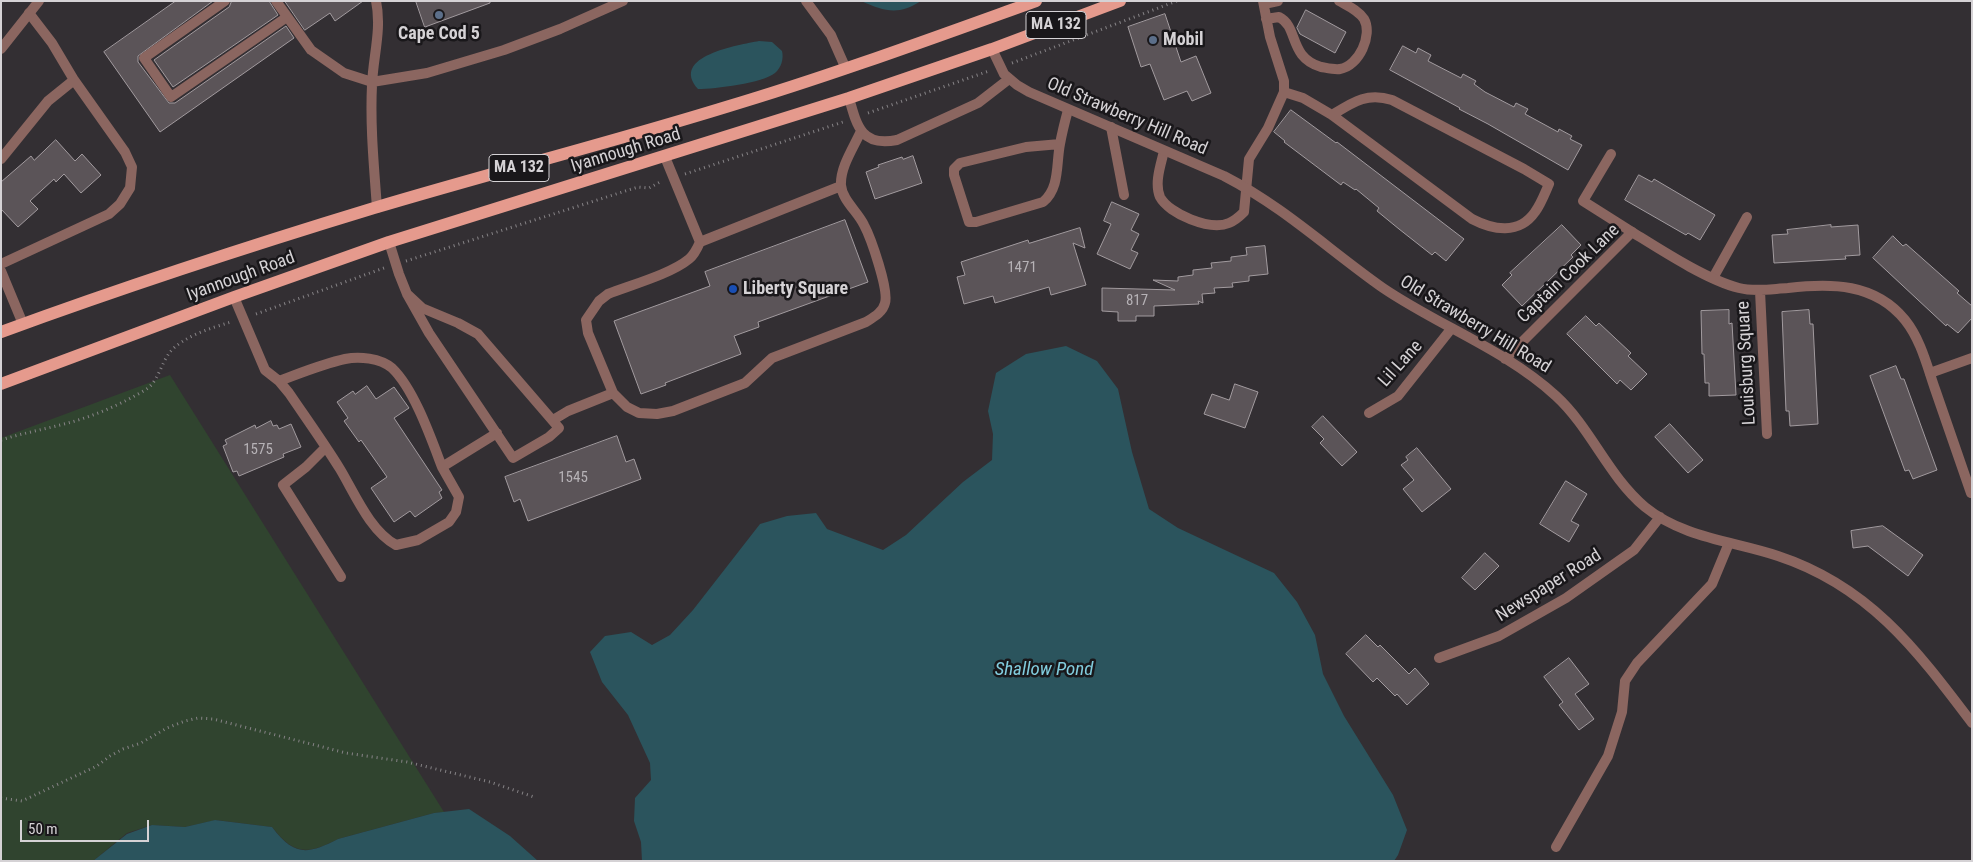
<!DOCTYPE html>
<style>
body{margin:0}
#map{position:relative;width:1973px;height:862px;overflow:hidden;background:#332f33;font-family:"Roboto Condensed",sans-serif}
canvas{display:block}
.frame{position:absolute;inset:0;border:2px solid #d5d2d5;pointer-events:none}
.scale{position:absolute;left:20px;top:820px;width:129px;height:22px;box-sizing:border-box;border:2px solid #d5d2d5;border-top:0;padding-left:6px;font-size:15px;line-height:18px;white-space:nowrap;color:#d5d2d5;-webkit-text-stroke:4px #19171a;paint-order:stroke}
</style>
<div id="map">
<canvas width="1973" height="862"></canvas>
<div class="frame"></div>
<div class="scale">50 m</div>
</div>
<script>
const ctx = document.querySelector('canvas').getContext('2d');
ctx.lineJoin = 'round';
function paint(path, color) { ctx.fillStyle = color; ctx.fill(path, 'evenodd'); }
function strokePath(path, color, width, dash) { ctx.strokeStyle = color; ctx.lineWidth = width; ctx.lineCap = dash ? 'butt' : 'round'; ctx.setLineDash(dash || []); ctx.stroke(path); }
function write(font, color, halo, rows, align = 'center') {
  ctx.font = font + ' "Roboto Condensed",sans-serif'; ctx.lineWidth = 5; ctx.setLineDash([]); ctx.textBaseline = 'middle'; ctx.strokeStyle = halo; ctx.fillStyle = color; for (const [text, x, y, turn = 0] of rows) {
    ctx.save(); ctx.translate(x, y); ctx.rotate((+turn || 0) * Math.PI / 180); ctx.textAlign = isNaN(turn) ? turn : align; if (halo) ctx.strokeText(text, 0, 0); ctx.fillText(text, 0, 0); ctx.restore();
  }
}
const green = new Path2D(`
 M170,375L444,812L434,813L338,839C307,855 294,855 272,827L216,820L185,827L152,825L127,833L93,861H1V438Z`);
const water = new Path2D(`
 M861,1H921C898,16 884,11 861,1Z
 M759,41L772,42L782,51C784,59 781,68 775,73C763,83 715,89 698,89C669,56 739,45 759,41Z
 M1066,346L1097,361L1118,389L1132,452L1149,509L1178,528L1274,573L1297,602L1315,635L1323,674L1344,716L1393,795L1407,830L1398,855L1394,861H642L641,842L634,821L635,798L651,780L650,763L628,715L602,682L590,652L605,636L631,632L652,645L670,635L693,610L760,524L787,516L816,513L827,529L883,550L906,535L963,482L992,460L993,434L988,411L996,373L1026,354Z
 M469,809L510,836L538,861H93L127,834L152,825L185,827L215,820L272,827C294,856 307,855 338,839L434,813Z`);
const building = new Path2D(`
 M176,1H213L138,56V62L169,103H175L286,26L294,38L160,132L104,52Z
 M232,1H269L278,15L173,87L154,60L229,7Z
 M285,1H363L335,21L330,13L305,30Z
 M416,1H490V3L425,27Z
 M1306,10L1346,32L1335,53L1300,34L1297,28Z
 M1165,14L1181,62L1196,56L1211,93L1192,101L1187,91L1164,100L1150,64L1141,67L1128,27Z
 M1403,46L1416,53L1418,48L1431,55L1428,61L1461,78L1463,74L1476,81L1474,84L1485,92L1514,107L1516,103L1528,109L1525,114L1558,132L1559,129L1572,136L1570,139L1582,145L1568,170L1488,124L1459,109L1460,108L1390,70Z
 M1291,110L1336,143L1337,142L1464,239L1446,261L1435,252L1432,255L1399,229L1377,211L1379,208L1356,189L1355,190L1343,182L1341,185L1284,142L1285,141L1274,132Z
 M56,140L75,161L82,154L101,175L81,193L64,174L56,182L54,179L30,201L38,209L18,227L1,209V182L31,156L34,160Z
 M913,156L922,183L875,199L866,172L879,167L878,165L902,157L903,159Z
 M1639,175L1652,182L1654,179L1715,215L1700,240L1688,233L1686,235L1625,200Z
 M1112,202L1139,214L1131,230L1139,234L1131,250L1138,253L1130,269L1097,254L1111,224L1104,221Z
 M845,220L868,282L758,322L759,327L734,336L741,354L665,383L666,385L641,394L614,321L710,286L705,272Z
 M1562,225L1581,245L1571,255L1573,257L1522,306L1502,285L1512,275L1510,273Z
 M1831,225V227L1858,225L1860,255L1845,256L1846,259L1774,263L1772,235L1788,234L1787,230Z
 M1080,228L1085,248L1073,243L1086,285L1051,295L1049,287L995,303L993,296L964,304L957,277L965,275L961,262L1028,240L1029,243Z
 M1893,236L1903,246L1906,244L1959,291L1957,293L1972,306V318L1958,333L1947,324L1946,326L1873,258Z
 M1265,246L1268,274L1249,276V281L1232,283L1233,287L1214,288L1215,293L1202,294L1203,303L1198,301L1199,304L1154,306V316H1136V321H1118V312L1102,311V288L1175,290L1153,280L1178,281V277L1193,275V270L1212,268L1211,263L1231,261V257L1247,255L1246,248Z
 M1729,310V324L1732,323L1736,395L1709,396V383H1705L1704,354H1702L1701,311Z
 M1809,310L1810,324H1813L1818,424L1790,426L1789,411H1786L1782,312Z
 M1586,316L1596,326L1599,323L1631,353L1628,356L1647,374L1631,390L1620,380L1617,384L1567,334Z
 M1896,366L1901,379H1904L1937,470L1913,479L1909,470L1905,471L1870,376Z
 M1235,384L1258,392L1245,428L1204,414L1212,394L1229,400Z
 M367,386L376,399L394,387L409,408L394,418L442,490L439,492L442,498L415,517L410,511L394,522L371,488L387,477L361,440L359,442L344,421L348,418L337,402L353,391L355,394Z
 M1323,416L1357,452L1342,466L1320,443L1324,439L1312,427Z
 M271,421L273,426L277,425L279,429L291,424L301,447L283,454L284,457L239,476L237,471L233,472L223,446L227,444L225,440L255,425L256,428Z
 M1670,424L1703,460L1688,473L1655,437Z
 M617,436L626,462L634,459L641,479L528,521L520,499L514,502L505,477Z
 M1417,448L1451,489L1422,512L1403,489L1414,480L1401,465L1408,460L1406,457Z
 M1566,481L1587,494L1571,521L1579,525L1569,542L1540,524Z
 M1883,526L1923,555L1908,576L1868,546L1853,548L1851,531Z
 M1485,553L1499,566L1475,590L1462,578Z
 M1366,635L1378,647L1380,645L1409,674L1415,668L1429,684L1407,705L1397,694L1395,696L1377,678L1373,682L1346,654Z
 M1569,658L1589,684L1575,694L1594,719L1579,730L1559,705L1563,702L1544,677Z`);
const path = new Path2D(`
 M1012,63L1177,1
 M868,113L989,71
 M685,174L843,122
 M406,261L638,187L649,188L662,181
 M256,314L384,268
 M1,440C23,433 46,429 68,423C94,416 122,404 145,390C158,383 161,363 170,352C184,336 211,328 231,322
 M1,798L22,801L97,766L110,756L123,749L141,743L167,728L185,721L198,718L213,719L346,753L407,762L490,782L534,797`);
const lane = new Path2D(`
 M225,1L144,58L171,97L287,17
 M276,1L311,50L344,73L372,82L427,73L504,50L560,29L623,1
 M376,1C382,29 373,57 372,85C370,126 374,166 377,208
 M1263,1L1270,37L1284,81V92L1303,98L1332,115L1472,219C1493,230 1519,235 1535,212C1541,204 1545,193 1549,184L1524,169L1392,100C1367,92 1353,102 1332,115
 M1264,4L1278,1
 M29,13L52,43L74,80
 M1266,19L1279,17C1299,27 1288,57 1321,67C1327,68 1335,70 1340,69C1359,66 1373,35 1364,19C1358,10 1348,6 1339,1
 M849,98C857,127 862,147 897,140L978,103L1009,79
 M1111,127L1124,195
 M1060,144L1026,147L960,163L954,169V175L969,222H976L1043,202C1060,188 1056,164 1060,144C1062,133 1065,121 1068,110
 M1164,151C1161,164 1154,183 1160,197C1169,214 1210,231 1229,223C1234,221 1240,216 1244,212L1249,159L1268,128L1284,92
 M1611,154L1583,201L1632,232
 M1,159L48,101L74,80L125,152L132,167L130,188L120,204L109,214L1,264
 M389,242L399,274L407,294L429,333L513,458L549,437L559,428L478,334L458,323L422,308L407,294
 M700,242L841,186
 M1,271L23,324
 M1713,278L1747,217
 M234,297L265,370L279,381L289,393C306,418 324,443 340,469C355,494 370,531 396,545L418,540L449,522L456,512L459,497L442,467L497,433
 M1930,373L1972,358
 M279,381C301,373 322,364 345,359C359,356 380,358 392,368C414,389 431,438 442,467
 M613,393L627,407L639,413L657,414L673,411L745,383L772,358L866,322C874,317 883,312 885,303C889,290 871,238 864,225C858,212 842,200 841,185C840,167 854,147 861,131
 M553,420L568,411L613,393L588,333L586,320L599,301L608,294C631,285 671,274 689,259C694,255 697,249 700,242L665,157
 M325,448L306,467L283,485L341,577
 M1556,847L1608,756L1622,712L1625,681L1637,663L1712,584L1729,543`);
const street = new Path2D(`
 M806,1L831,35L846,69
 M1,49L39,1
 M992,49L1004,74L1017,85L1029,92L1224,176C1284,207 1329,250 1383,288C1439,326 1506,350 1556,396C1591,428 1608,476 1645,507C1683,538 1733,541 1778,556C1869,586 1916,649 1972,723
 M1760,291L1767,434
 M1505,359L1632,232C1661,250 1707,280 1739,288C1755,292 1771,289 1788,288C1831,283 1875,283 1905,320C1921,340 1927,366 1935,389C1947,424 1959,458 1971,493
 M1369,413L1398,396L1451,329
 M1439,658L1499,636L1566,598L1634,550L1660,517`);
const primary = new Path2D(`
 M1,332C124,287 249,246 374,208C491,173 609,143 726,107C830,76 933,38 1036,1
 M1,384L234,297L389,242L849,98L992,49L1120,1`);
const markers = [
 [439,15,5,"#5c6f8a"],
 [1153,40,5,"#5c6f8a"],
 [733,289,5,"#1a4fb4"]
];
const numberNames = [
 ["1471",1022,268],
 ["817",1137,301],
 ["1575",258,450],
 ["1545",573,478]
];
const shields = [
 [1056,25,60],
 [519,168,60]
];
const shieldNames = [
 ["MA 132",1056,25],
 ["MA 132",519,168]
];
const poiNames = [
 ["Cape Cod 5",439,34,"center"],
 ["Mobil",1163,40],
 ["Liberty Square",743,289]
];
const streetNames = [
 ["Old Strawberry Hill Road",1127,117,23],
 ["Iyannough Road",626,151,-17],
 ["Captain Cook Lane",1569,274,-44],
 ["Iyannough Road",241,277,-20],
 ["Old Strawberry Hill Road",1475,325,31],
 ["Louisburg Square",1747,363,-93],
 ["Lil Lane",1401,364,-48],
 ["Newspaper Road",1549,586,-32]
];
const waterNames = [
 ["Shallow Pond",1044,670]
];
paint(green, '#30442f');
paint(water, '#2b545d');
paint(building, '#5b5458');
strokePath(building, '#a29b9f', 1);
strokePath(path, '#878487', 3, [1, 4]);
strokePath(lane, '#8b6660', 10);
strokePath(street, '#8b6660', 10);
strokePath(primary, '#e59a8d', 12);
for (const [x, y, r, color] of markers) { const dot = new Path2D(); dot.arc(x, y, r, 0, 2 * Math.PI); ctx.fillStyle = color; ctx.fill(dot); strokePath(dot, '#19171a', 2); }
write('15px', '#b6b2b6', null, numberNames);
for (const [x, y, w] of shields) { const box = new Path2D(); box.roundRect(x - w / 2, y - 13.5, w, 27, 4); ctx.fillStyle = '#19171a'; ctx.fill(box); strokePath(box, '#d5d2d5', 1); }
write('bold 16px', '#d5d2d5', null, shieldNames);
write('bold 18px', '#d5d2d5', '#19171a', poiNames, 'left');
write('18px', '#d5d2d5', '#19171a', streetNames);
write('italic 19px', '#82cdde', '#19171a', waterNames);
</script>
